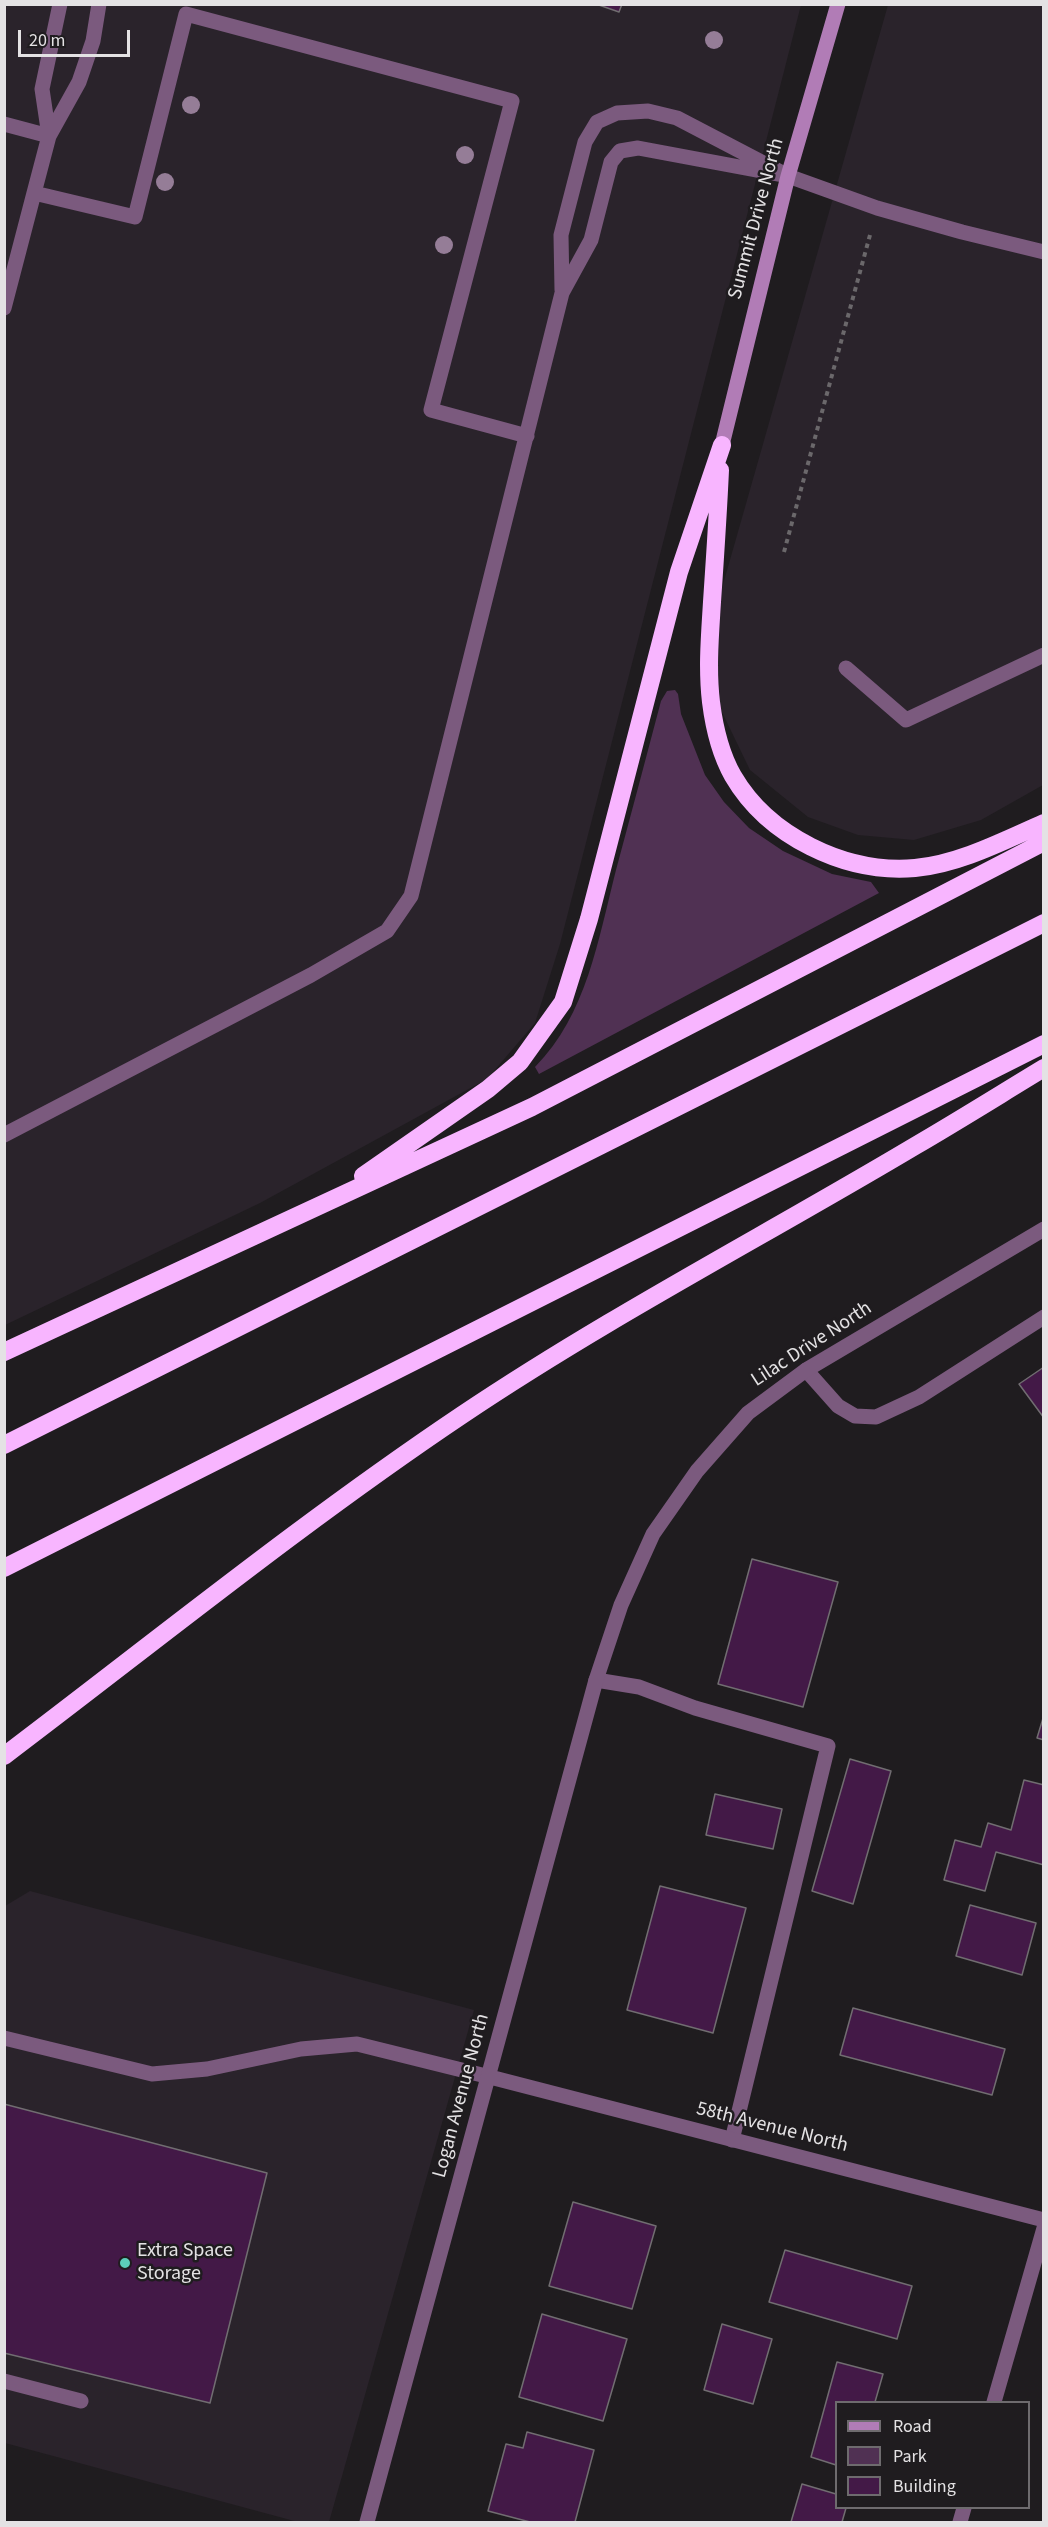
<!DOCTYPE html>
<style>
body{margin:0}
#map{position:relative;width:1048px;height:2527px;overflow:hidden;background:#1f1c1f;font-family:"Source Sans 3",sans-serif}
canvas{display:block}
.frame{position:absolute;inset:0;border:6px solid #e4e2e4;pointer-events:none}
.legend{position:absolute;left:835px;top:2401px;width:195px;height:108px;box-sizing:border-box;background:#1f1c1f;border:2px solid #6e6b6e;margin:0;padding:8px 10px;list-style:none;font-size:18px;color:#e4e2e4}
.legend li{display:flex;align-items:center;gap:12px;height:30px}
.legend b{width:30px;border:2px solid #6e6b6e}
.scale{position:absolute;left:18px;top:30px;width:112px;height:27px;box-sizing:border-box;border:3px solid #e4e2e4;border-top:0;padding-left:8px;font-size:18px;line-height:21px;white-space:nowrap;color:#e4e2e4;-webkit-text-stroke:4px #1f1c1f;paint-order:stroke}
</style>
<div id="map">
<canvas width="1048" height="2527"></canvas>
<div class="frame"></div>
<ul class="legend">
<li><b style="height:8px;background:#b17cb6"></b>Road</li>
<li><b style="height:16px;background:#503153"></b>Park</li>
<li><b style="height:16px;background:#431947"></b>Building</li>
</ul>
<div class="scale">20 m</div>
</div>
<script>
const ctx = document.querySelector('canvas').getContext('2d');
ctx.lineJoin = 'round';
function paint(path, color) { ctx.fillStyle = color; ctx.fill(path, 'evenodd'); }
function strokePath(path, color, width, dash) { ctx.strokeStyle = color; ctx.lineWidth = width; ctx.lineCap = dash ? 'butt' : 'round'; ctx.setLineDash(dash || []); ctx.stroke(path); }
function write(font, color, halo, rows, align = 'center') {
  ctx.font = font + ' "Source Sans 3",sans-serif'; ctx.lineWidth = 5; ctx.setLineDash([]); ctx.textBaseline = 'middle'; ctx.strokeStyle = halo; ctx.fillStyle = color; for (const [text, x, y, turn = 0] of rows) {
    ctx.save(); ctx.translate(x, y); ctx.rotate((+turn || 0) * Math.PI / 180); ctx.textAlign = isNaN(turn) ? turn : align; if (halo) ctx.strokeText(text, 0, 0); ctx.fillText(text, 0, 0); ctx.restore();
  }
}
const built = new Path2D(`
 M5,5H801L560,944L535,1023L487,1079L260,1203L5,1325Z
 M888,5H1043V785L981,820L914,840L858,835L808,817L750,770L720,708L717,648L722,588Z
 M30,1891L474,2010L329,2522H298L5,2443V1906Z`);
const green = new Path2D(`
 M675,690L678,694L681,714L705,775L724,802L749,828L783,851L832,874L871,882L879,893L539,1074L535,1067C587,1014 598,940 616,870C631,814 646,758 661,701L667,691Z`);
const building = new Path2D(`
 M596,4H622L619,12Z
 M1044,1367V1418L1019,1384Z
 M752,1559L838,1582L803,1707L718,1684Z
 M1044,1715V1740L1037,1738Z
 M850,1759L891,1771L853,1904L812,1891Z
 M1024,1780L1044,1785V1865L996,1852L985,1891L944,1880L955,1840L981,1847L988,1823L1011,1830Z
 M715,1794L782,1809L773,1849L706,1835Z
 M660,1886L746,1908L713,2033L627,2010Z
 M970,1905L1036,1923L1022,1975L956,1956Z
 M853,2008L1005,2049L992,2095L840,2055Z
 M4,2104L267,2173L210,2403L4,2353Z
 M573,2202L656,2226L632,2309L549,2286Z
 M785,2250L912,2286L897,2339L769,2302Z
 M542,2314L627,2339L603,2421L519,2397Z
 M722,2324L772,2339L753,2404L704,2390Z
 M837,2362L883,2374L875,2402H836V2465L811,2457Z
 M527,2432L594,2450L575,2522H530L488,2511L506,2444L523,2448Z
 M802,2484L836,2494V2508H846L842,2522H791Z`);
const path = new Path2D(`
 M784,552L870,235`);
const lane = new Path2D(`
 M99,4L93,41L79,82L49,136L34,193L135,217L186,14L512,101L431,410L527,436
 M4,124L49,136
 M49,136L42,89L60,4
 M562,290L561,235L585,142L597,122L617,113L648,111L677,118L788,176L877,208L962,232L1044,252
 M4,308L34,193
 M846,668L906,720L1044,655
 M4,1135L311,975L387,931L411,896L562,293L591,240L611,162L620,151L638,148L788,176
 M806,1370L838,1406L855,1416L876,1417L919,1397L1044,1317
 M596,1680L639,1687L695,1708L828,1746L732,2140
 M4,2038L152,2074L207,2069L301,2049L357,2044L490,2077
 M4,2381L81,2401`);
const street = new Path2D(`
 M490,2077L1044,2220
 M994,2402L1044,2228
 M367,2522L596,1680L621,1605L653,1534L697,1471L748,1413L806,1370L1044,1229
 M960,2522L964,2508`);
const secondary = new Path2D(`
 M722,445L788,176L838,4`);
const highway = new Path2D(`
 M720,470C718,514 715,558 712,602C710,635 707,668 711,702C714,726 721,755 733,776C768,836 845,874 915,868C959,864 1003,841 1044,823
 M363,1176L488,1089L520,1062L563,1002L589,919L679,572L722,445
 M4,1352L532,1107L1044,842
 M4,1445L1044,923
 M4,1568L1044,1044
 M4,1756C156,1641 304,1521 462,1415C608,1317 764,1236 915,1146C958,1121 1001,1094 1044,1068`);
const trees = [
 [714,40],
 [191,105],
 [465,155],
 [165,182],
 [444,245]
];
const markers = [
 [125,2263,6,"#5cceba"]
];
const streetNames = [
 ["Summit Drive North",757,219,-75],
 ["Lilac Drive North",812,1345,-33],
 ["Logan Avenue North",462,2096,-75],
 ["58th Avenue North",772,2128,14]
];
const poiNames = [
 ["Extra Space",137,2252],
 ["Storage",137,2275]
];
paint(built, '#2a232b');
paint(green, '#503153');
paint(building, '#431947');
strokePath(building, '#716d71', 1.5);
strokePath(path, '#6b686b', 4, [4.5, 4.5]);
strokePath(lane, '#7b5a7e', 15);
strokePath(street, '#7b5a7e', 15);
strokePath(secondary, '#b17cb6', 15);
strokePath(highway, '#f8b5ff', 18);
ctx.fillStyle = '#957d97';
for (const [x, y] of trees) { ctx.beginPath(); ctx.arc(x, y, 9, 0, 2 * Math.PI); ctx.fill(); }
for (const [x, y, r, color] of markers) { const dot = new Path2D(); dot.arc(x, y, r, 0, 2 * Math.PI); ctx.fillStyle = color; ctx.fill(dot); strokePath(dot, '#1f1c1f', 2); }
write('20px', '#e4e2e4', '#1f1c1f', streetNames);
write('20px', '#e4e2e4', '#1f1c1f', poiNames, 'left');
</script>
